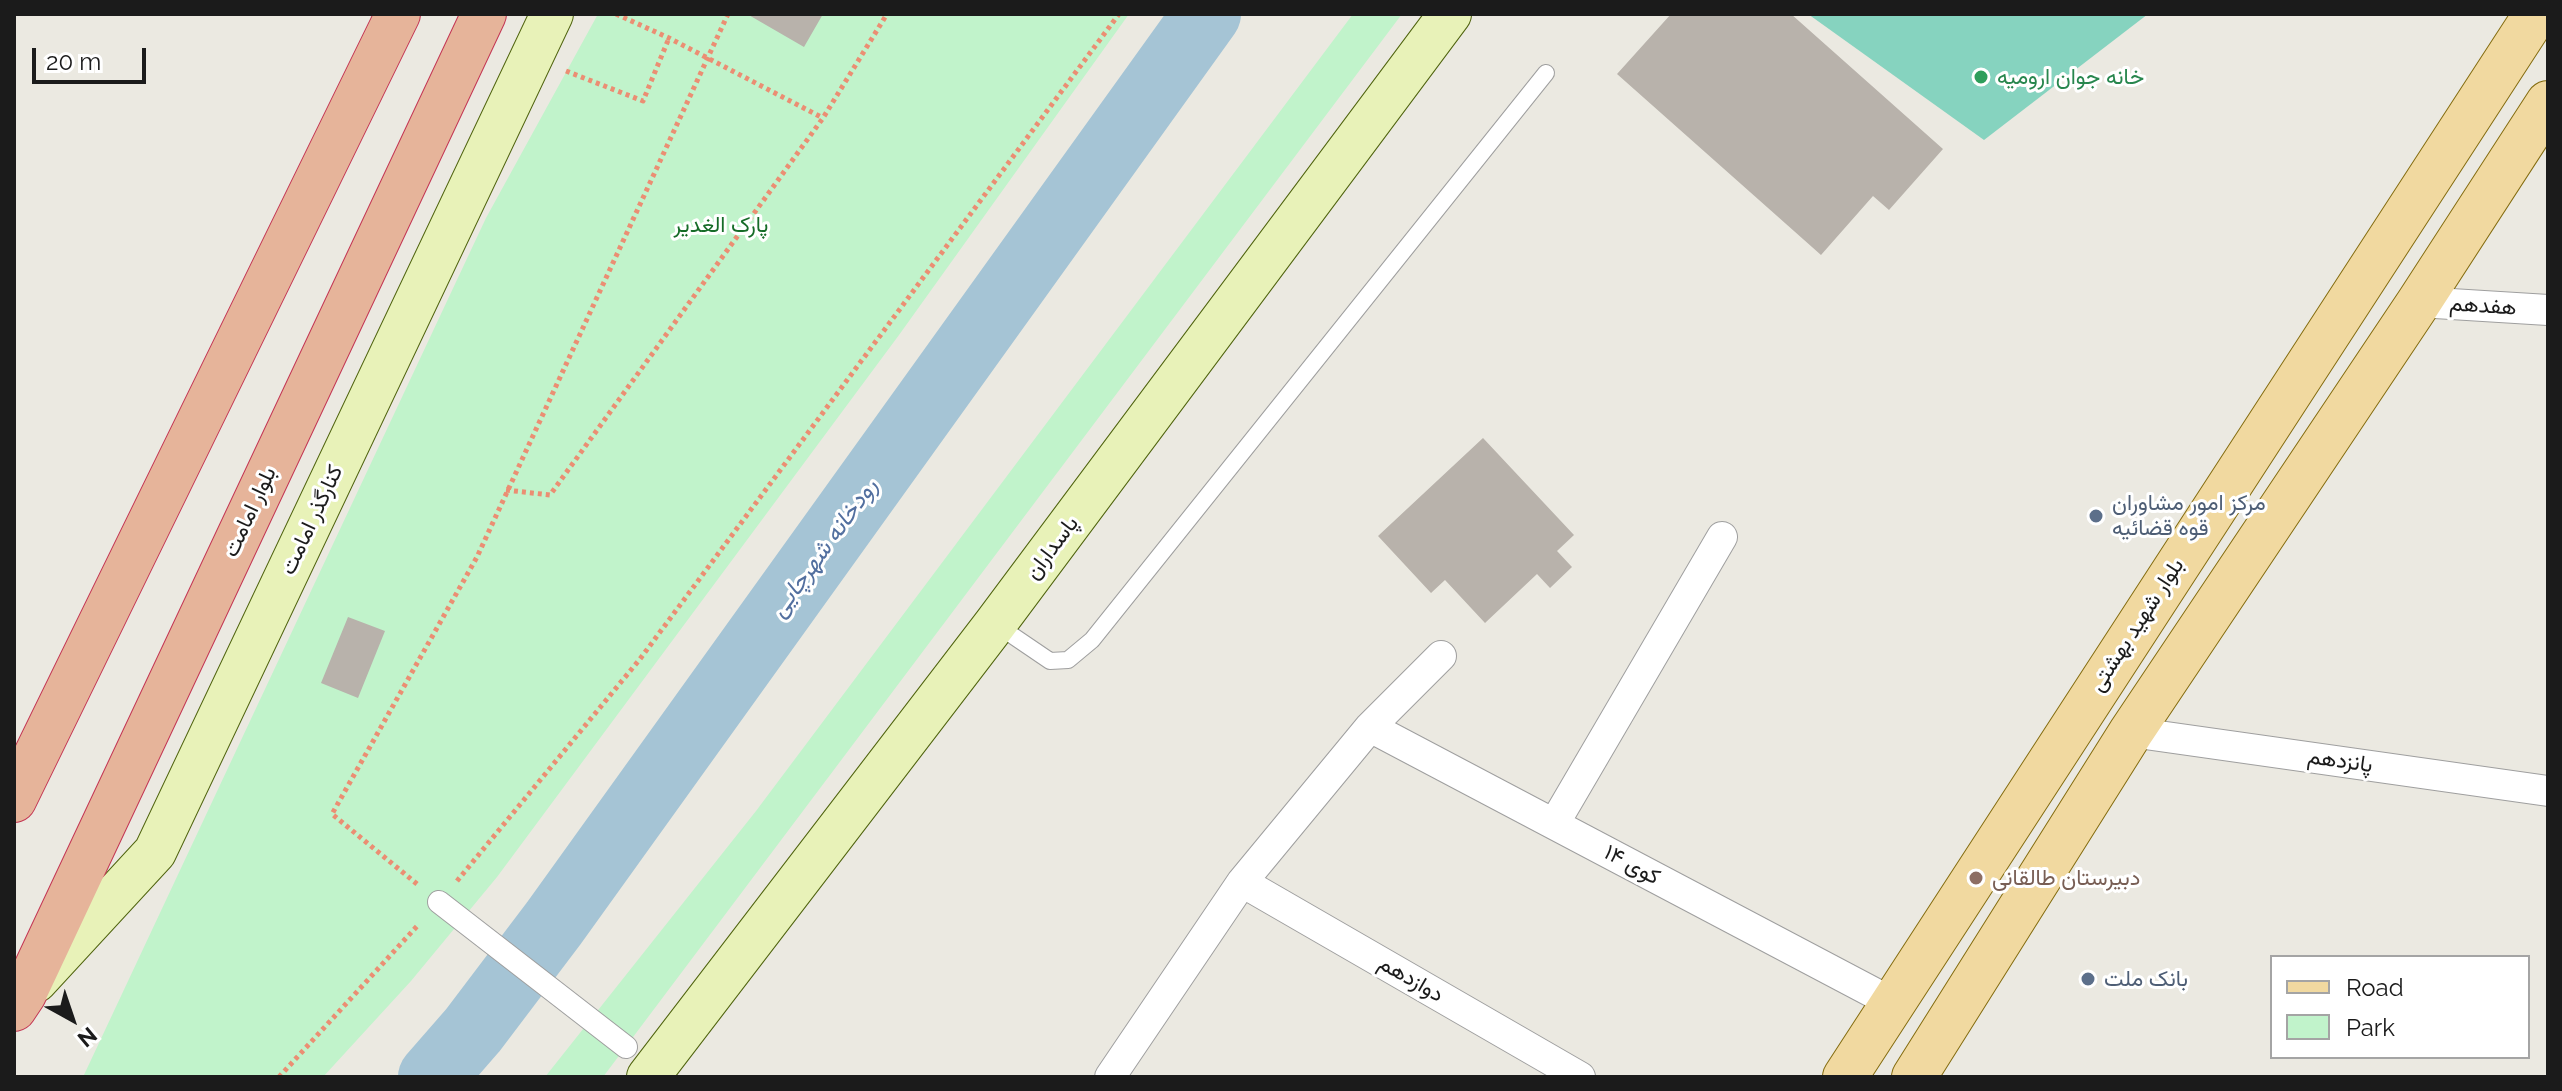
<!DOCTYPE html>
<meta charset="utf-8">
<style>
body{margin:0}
#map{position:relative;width:2562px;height:1091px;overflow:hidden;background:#ebe9e1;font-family:Raleway,sans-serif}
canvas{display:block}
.frame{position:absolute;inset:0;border:16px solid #1b1b1b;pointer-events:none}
.legend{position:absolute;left:2270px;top:955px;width:260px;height:104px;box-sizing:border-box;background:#fff;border:2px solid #a4a4a4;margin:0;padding:10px 14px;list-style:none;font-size:24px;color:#1b1b1b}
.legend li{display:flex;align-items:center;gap:16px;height:40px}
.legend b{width:40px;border:2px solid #a4a4a4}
.north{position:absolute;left:32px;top:979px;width:80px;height:80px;-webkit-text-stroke:6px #fff;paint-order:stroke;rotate:140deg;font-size:22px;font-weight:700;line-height:32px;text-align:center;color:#1b1b1b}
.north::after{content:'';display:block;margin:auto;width:28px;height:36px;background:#1b1b1b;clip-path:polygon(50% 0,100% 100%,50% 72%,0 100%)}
.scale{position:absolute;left:32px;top:48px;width:114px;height:36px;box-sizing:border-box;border:4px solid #1b1b1b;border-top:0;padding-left:10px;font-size:24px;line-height:28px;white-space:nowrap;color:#1b1b1b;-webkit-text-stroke:6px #fff;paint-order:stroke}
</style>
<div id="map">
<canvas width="2562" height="1091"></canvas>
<div class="frame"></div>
<ul class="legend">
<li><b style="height:10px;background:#f1d9a0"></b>Road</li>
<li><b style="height:22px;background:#c1f3cb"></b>Park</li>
</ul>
<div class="north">N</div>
<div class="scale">20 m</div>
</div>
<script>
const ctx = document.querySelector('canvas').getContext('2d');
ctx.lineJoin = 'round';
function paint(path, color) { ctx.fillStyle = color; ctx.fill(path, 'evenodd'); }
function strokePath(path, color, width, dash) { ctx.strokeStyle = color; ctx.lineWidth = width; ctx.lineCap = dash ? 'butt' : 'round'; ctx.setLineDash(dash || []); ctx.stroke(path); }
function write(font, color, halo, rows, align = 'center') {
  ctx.font = font + ' Raleway,Vazirmatn,sans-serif'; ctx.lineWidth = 6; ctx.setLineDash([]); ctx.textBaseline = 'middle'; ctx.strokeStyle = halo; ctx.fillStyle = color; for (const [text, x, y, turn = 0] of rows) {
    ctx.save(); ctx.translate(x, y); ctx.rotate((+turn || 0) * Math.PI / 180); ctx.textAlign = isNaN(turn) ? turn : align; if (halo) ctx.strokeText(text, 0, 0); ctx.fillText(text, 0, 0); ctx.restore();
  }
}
const park = new Path2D(`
 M598,14H1129L899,335L497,877L411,981L323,1077H83L486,218Z
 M1353,14H1402L603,1077H545L756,811Z`);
const pitch = new Path2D(`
 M1808,14H2148L1984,140Z`);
const river = new Path2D(`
 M432,1077L473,1030L554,923L1207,14`);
const building = new Path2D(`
 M747,14H823L804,47Z
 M1671,14H1791L1943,149L1889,210L1873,196L1821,255L1617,74Z
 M1483,438L1574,535L1557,551L1572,567L1550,588L1537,574L1485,623L1445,580L1431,593L1378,536Z
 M348,617L385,631L358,698L321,683Z`);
const path = new Path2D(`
 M616,14L669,38L823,118
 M566,71L643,101L669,38
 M506,490L550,495L823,118L887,14
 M457,881L640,659L1119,14
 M417,884L332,814L477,557L728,14
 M279,1077L419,924`);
const service = new Path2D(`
 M997,625L1050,661L1068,660L1092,640L1546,73`);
const pedestrian = new Path2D(`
 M439,902L626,1047`);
const minor = new Path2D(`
 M2419,302L2548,310
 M1370,727L1893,1003
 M2131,732L2548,791
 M1554,824L1722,537
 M1242,882L1580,1077
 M1110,1077L1242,882L1370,727L1441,656`);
const secondary = new Path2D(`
 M36,981L155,852L552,14
 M648,1077L995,624L1450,14`);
const primary = new Path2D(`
 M1845,1077L2536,14
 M1914,1077L2131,732L2419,302L2548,103`);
const trunk = new Path2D(`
 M14,800L398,14
 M14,1009L24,994L484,14`);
const markers = [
 [1981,77,8,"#2e9e5b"],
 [2096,516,8,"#5c6f8a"],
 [1976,878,8,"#8d6e63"],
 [2088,979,8,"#5c6f8a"]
];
const leisureNames = [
 ["خانه جوان ارومیه",1997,77]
];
const parkNames = [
 ["پارک الغدیر",721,225]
];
const streetNames = [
 ["هفدهم",2483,306,4],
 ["بلوار امامت",250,512,-65],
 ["کنارگذر امامت",312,520,-65],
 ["پاسداران",1052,548,-53],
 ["بلوار شهید بهشتی",2137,625,-57],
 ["پانزدهم",2340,761,8],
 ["کوی ۱۴",1632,865,28],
 ["دوازدهم",1411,979,30]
];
const serviceNames = [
 ["مرکز امور مشاوران",2112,503],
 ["قوه قضائیه",2112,528],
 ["بانک ملت",2104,979]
];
const educationNames = [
 ["دبیرستان طالقانی",1992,878]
];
const waterNames = [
 ["رودخانه شهرچایی",824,548,-54]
];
paint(park, '#c1f3cb');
paint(pitch, '#86d3bf');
strokePath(river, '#a5c4d5', 68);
paint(building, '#b8b2ab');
strokePath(service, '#9f9f9f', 18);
strokePath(pedestrian, '#9f9f9f', 24);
strokePath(minor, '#9f9f9f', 32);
strokePath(secondary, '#50640f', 44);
strokePath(primary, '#836b0e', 46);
strokePath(trunk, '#c33553', 46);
strokePath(path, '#eb8e73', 5, [4, 4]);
strokePath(service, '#fff', 16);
strokePath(pedestrian, '#fff', 22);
strokePath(minor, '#fff', 30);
strokePath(secondary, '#e8f2b8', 42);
strokePath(primary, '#f1d9a0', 44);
strokePath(trunk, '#e6b49a', 44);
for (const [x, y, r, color] of markers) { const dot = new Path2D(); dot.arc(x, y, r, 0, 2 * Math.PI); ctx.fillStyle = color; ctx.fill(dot); strokePath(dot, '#fff', 3); }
write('22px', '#27864d', '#fff', leisureNames, 'left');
write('22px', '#166c28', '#fff', parkNames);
write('22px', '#1b1b1b', '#fff', streetNames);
write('22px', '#4e5e75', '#fff', serviceNames, 'left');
write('22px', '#785e54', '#fff', educationNames, 'left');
write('italic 24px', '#526f9f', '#fff', waterNames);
</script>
